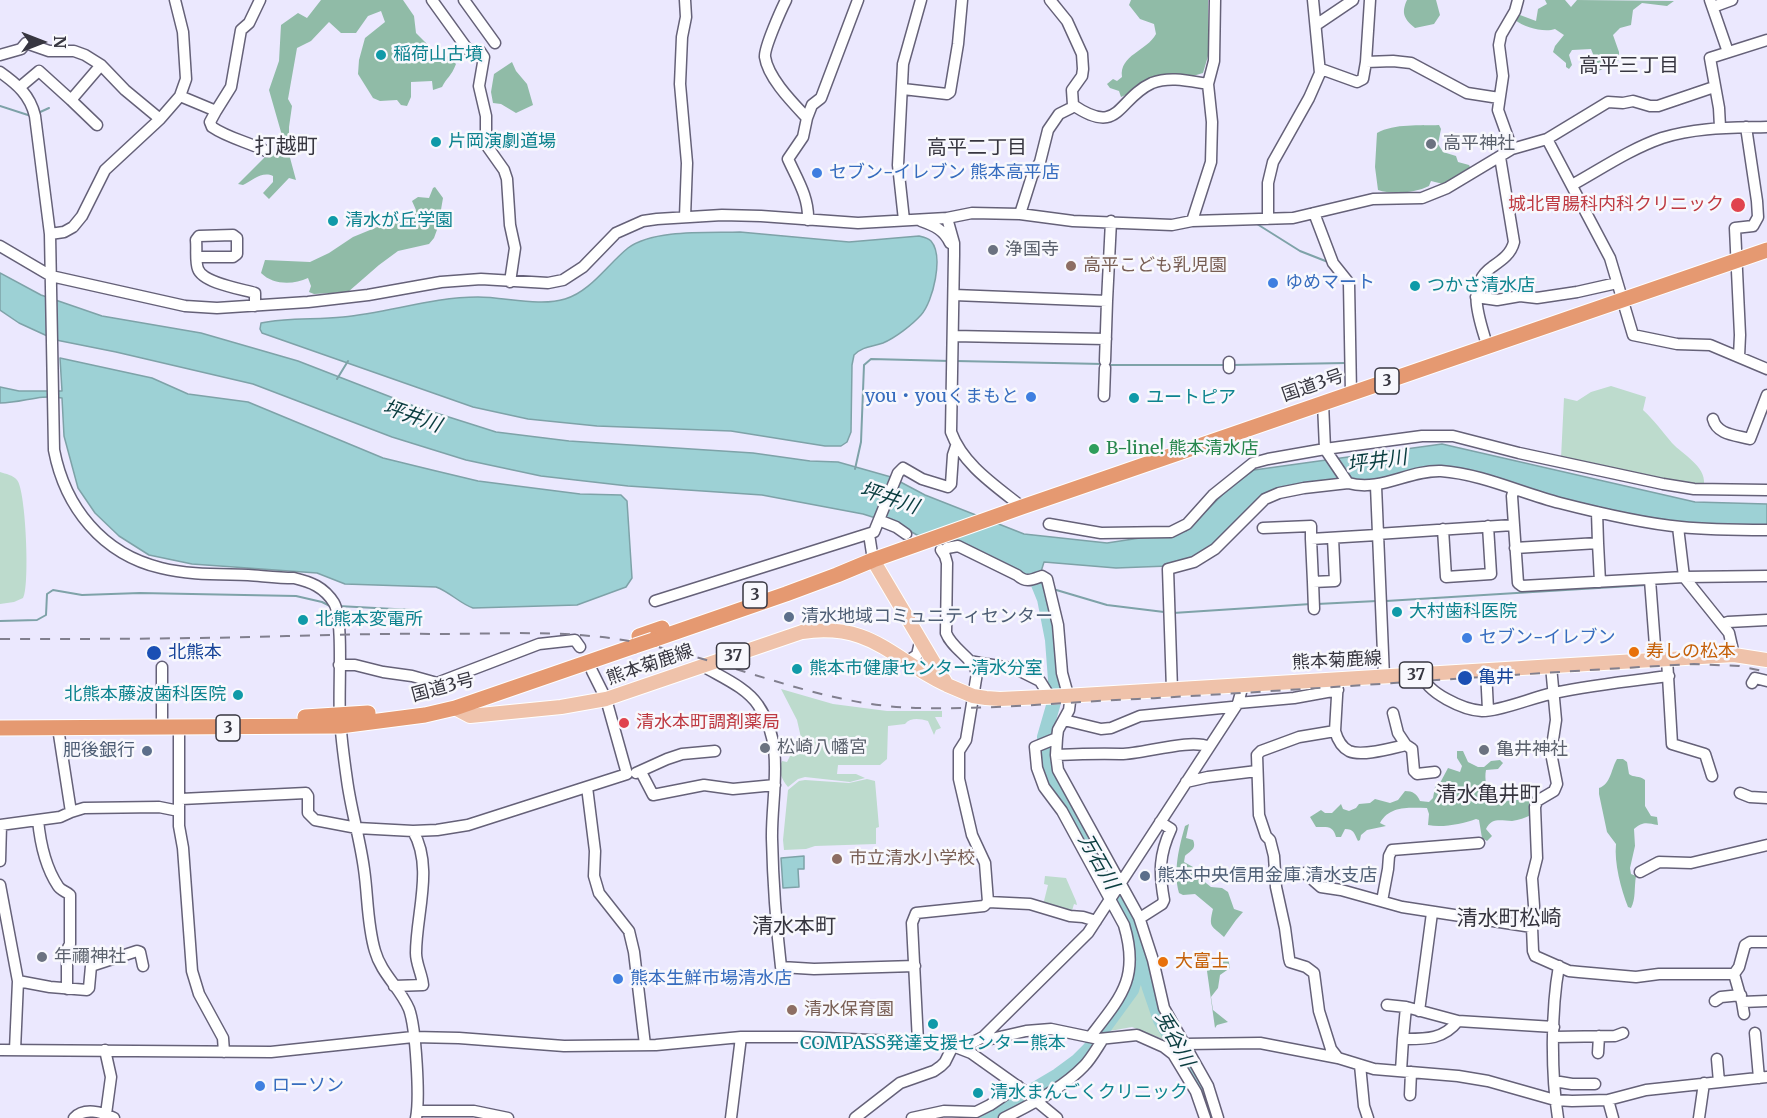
<!DOCTYPE html>
<meta charset="utf-8">
<style>
body{margin:0}
#map{position:relative;width:1767px;height:1118px;overflow:hidden;background:#ebe8fe;font-family:Merriweather,serif}
canvas{display:block}
.north{position:absolute;left:12px;top:12px;width:60px;height:60px;-webkit-text-stroke:4px #f8f8fd;paint-order:stroke;rotate:90deg;font-size:16px;font-weight:700;line-height:24px;text-align:center;color:#373640}
.north::after{content:'';display:block;margin:auto;width:21px;height:27px;background:#373640;clip-path:polygon(50% 0,100% 100%,50% 72%,0 100%)}
</style>
<div id="map">
<canvas width="1767" height="1118"></canvas>
<div class="north">N</div>
</div>
<script>
const ctx = document.querySelector('canvas').getContext('2d');
ctx.lineJoin = 'round';
function paint(path, color) { ctx.fillStyle = color; ctx.fill(path, 'evenodd'); }
function strokePath(path, color, width, dash) { ctx.strokeStyle = color; ctx.lineWidth = width; ctx.lineCap = dash ? 'butt' : 'round'; ctx.setLineDash(dash || []); ctx.stroke(path); }
function write(font, color, halo, rows, align = 'center') {
  ctx.font = font + ' Merriweather,"Noto Sans JP",serif'; ctx.lineWidth = 5; ctx.setLineDash([]); ctx.textBaseline = 'middle'; ctx.strokeStyle = halo; ctx.fillStyle = color; for (const [text, x, y, turn = 0] of rows) {
    ctx.save(); ctx.translate(x, y); ctx.rotate((+turn || 0) * Math.PI / 180); ctx.textAlign = isNaN(turn) ? turn : align; if (halo) ctx.strokeText(text, 0, 0); ctx.fillText(text, 0, 0); ctx.restore();
  }
}
const green = new Path2D(`
 M1611,386L1646,397L1643,410C1654,420 1662,431 1672,443C1682,454 1706,466 1704,484L1701,486H1691L1561,458L1564,398L1577,401L1591,392Z
 M0,472C6,474 13,475 17,480C26,490 30,588 23,598L14,602L0,604Z
 M781,689L833,704L887,711H942V717H935L941,728L936,730L934,735L928,721C920,719 911,717 905,724L888,726L887,759L880,765H838L837,774H856L865,778L850,782L805,777L798,779L788,787C782,780 777,770 782,761L787,762L790,756L796,753L803,754L804,751L797,720Z
 M867,779L875,781L879,827L876,828V844L815,846L806,849L784,850L783,840L788,790L799,781L805,780L849,783Z
 M1045,876L1066,878L1076,901L1077,905L1074,904L1071,914L1043,905L1048,885L1044,884Z
 M1141,973L1154,1019L1165,1040L1132,1027L1110,1031L1107,1030L1135,992Z`);
const forest = new Path2D(`
 M321,0H403L414,16L416,33L432,49L445,54L456,64C451,77 447,77 442,87L433,90L432,81L411,82V97L407,106L401,105L397,100L380,101L373,98L358,74L359,60L365,38L385,22L381,11L368,16L356,33H341L329,22L311,41L297,48L288,99L292,106L289,127V154L296,180L289,178L269,199L263,193L273,182V176C262,171 253,180 243,185L238,184L267,155L275,154L279,146L281,132L269,90L279,61L281,25L298,13L307,18Z
 M1131,0H1208V56L1203,73L1193,76L1174,74L1121,97L1119,91L1110,88L1107,84L1113,79L1117,81L1122,77C1119,55 1147,51 1156,34L1154,24L1140,19L1129,5Z
 M1407,0H1436L1440,15L1434,24L1415,28C1404,19 1401,13 1407,0Z
 M1545,0H1565L1571,7L1577,0L1674,1L1667,6L1642,3L1633,10L1631,25L1620,28L1613,35L1619,52V60L1597,72L1593,66L1595,59L1591,49L1572,50L1569,55L1572,65L1569,69L1566,67V63L1553,52L1555,46L1564,35L1555,29C1544,33 1524,27 1515,20L1517,16L1520,15L1536,21L1538,9L1547,4Z
 M512,62L516,71L527,84L533,105L516,113L501,104L493,103L491,92L494,74Z
 M1439,125L1441,129L1438,144L1443,152L1456,156L1458,162L1469,165L1471,169L1443,184L1431,181L1429,186C1415,193 1392,195 1378,190L1375,167L1377,133C1395,123 1420,126 1439,125Z
 M435,187L443,198L438,227L434,238L429,244L398,251L379,265L348,292L314,294L309,292L311,286L308,278C293,285 273,285 261,273L265,260L310,262L329,253L353,237L387,223L414,218L416,210L412,201L418,197L429,198L433,188Z
 M1457,751H1463L1468,762L1478,767H1484L1491,761L1500,760L1503,763L1498,769L1486,770C1484,780 1488,786 1485,795L1491,802L1531,799L1533,805L1531,815C1525,818 1519,820 1512,821C1501,821 1492,817 1486,829L1492,836L1487,841L1482,838L1479,820L1476,819C1462,824 1442,828 1428,825L1429,814L1427,808C1410,808 1390,805 1380,823L1386,826L1367,830L1361,835L1360,840L1358,841C1354,833 1354,829 1345,829L1341,837H1336C1333,825 1327,827 1316,827L1310,817L1321,810L1325,813H1332L1341,804L1343,809L1349,811L1356,808L1359,804L1370,803L1375,799L1390,803L1398,800L1405,791C1413,791 1417,794 1420,801L1429,802L1433,798L1435,787L1440,783L1448,768L1460,772L1462,766L1457,758Z
 M1617,759H1623L1627,762L1629,774C1634,778 1639,775 1645,780V806L1651,816L1657,817L1658,825C1647,823 1643,821 1634,829L1635,846L1630,868L1631,874L1636,876C1634,887 1636,899 1631,908L1628,907C1621,889 1614,863 1616,844L1607,832L1599,794V788C1611,784 1611,769 1617,759Z
 M1189,824L1186,838L1193,840C1197,849 1190,851 1185,856L1184,862L1193,867L1197,878L1201,879L1211,887L1222,888L1228,892L1234,909L1243,912L1236,920L1224,937C1212,925 1208,929 1213,909L1195,894L1183,895L1179,893C1173,871 1179,847 1185,826Z
 M1228,958L1230,968L1220,975L1218,988L1211,997L1213,1010L1228,1022L1217,1025L1215,1028L1207,971L1210,966L1218,965Z`);
const water = new Path2D(`
 M740,232L849,242L919,236C923,237 928,238 931,241C944,256 933,302 921,315C912,325 895,338 883,343C872,347 863,346 854,355L852,365L851,432L847,442L841,446H825L731,431L597,426L528,419L473,407L262,333L260,329L261,323C288,317 315,320 343,317C388,313 432,297 478,297C505,297 540,307 565,299C590,292 608,264 628,248C654,229 709,233 740,232Z
 M0,273L41,295L102,316L201,333L298,361L414,406L496,432L569,441L753,453L810,461L838,462L891,477L925,495L1024,534L1107,543L1186,531L1228,489L1254,470L1442,444L1695,502L1767,504V526L1677,525L1610,512L1441,469L1389,479L1278,490L1215,545L1192,560L1168,566L1116,568L1044,562L1040,575L1025,578L917,535L901,526L863,514L762,495L628,486L541,476L466,460L392,437L253,384L116,352L56,340L19,323L0,310Z
 M60,358L152,378L188,394L248,402L383,458L432,470L478,481L580,494L621,495L627,501L632,578L626,587L577,605L473,608C459,603 450,592 436,587L345,584L317,573L192,564L149,555L119,536L95,513L78,488L64,436L62,398C37,394 24,403 0,403V387L19,391H62Z
 M804,856V869H798L799,887L783,888L781,858Z`);
const stream = new Path2D(`
 M0,106L31,116
 M38,113L49,108
 M1257,224L1300,251L1328,262
 M956,361L1103,364
 M1109,365H1226
 M1232,365L1346,363
 M337,379L348,361
 M855,469L861,442L864,365L871,359L950,361
 M1655,584L1682,582
 M1053,589L1107,605L1164,612
 M1386,601L1647,585
 M1317,604L1377,601
 M338,606L413,610
 M1173,613L1311,604
 M0,621L37,620L46,615L47,594L53,590L82,595L140,593L296,596L322,602L330,606`);
const river = new Path2D(`
 M1031,567L1044,599L1052,640L1055,680V699L1044,737L1045,759L1065,805L1129,917L1149,988L1160,1020L1200,1086L1212,1118
 M980,1118L994,1113L1058,1075L1077,1061L1089,1049L1132,990L1141,960`);
const minor = new Path2D(`
 M432,0L468,50L480,51L484,57L479,86L486,116V138L487,146L504,170L507,179L510,225L515,248L510,282
 M464,0L495,43
 M685,0L686,17L682,37L680,84L687,163L685,217
 M786,0C781,10 764,48 765,57C768,78 793,103 807,118L803,137L788,159C797,179 809,197 808,220
 M1710,0L1728,52
 M1713,7L1732,0
 M1316,25L1353,0
 M0,55L21,49L26,43L49,51H74L85,55L101,65L125,90L160,119
 M1366,62L1370,0
 M1321,69L1357,82L1363,79L1366,62L1393,61L1411,63L1467,93L1499,98
 M0,72C17,84 30,95 35,116L50,234L54,450C65,507 102,554 161,568C189,575 219,574 248,575C263,576 278,578 294,578C311,582 324,587 334,603C344,620 338,693 340,717C341,738 344,759 347,780C351,810 360,839 364,869C368,896 367,924 375,951C381,973 400,988 409,1009C416,1028 420,1099 416,1118
 M20,87L39,71L71,100L101,65
 M903,89L947,94L950,92L958,44L962,0
 M180,96L216,111L231,87L241,30L249,23L260,0
 M71,100L97,125
 M1073,105C1120,137 1117,99 1152,83C1170,76 1189,81 1208,84
 M216,111L210,122L212,127C228,138 248,142 266,151
 M807,118L812,105L821,98L858,0
 M1720,127L1719,108L1710,58L1767,40
 M1547,139L1610,258L1633,335L1677,344L1710,345L1767,369
 M1512,149L1498,110L1503,76L1499,45L1501,35L1515,11L1518,0
 M1572,185C1601,169 1630,149 1662,138C1697,127 1731,128 1767,127
 M1314,213L1333,263L1349,283L1351,393
 M1020,214L1032,176L1040,162L1048,130L1059,114L1071,108L1073,105L1072,90L1082,76L1083,69L1082,54L1067,21L1050,0
 M947,218L972,213L1020,214L1073,221L1172,225L1192,221L1293,218L1373,199L1422,198L1447,188L1512,149L1547,139L1608,102L1623,103L1633,101L1650,106H1658L1714,87
 M1268,219V183L1273,162L1309,98L1320,73L1313,0
 M904,220L898,165L903,64L921,0
 M921,221C935,226 944,230 950,243
 M1192,221L1211,162L1212,122L1208,84L1214,61L1215,0
 M50,234L64,232L73,227L82,216L105,170L160,119L180,96L186,79L183,32L175,0
 M0,246L51,276L185,306L217,308L308,302L368,295L441,282L481,279L548,283L563,280L583,267L616,233L643,221L657,219L722,215L761,216L858,223L947,218L954,243V255L951,432C963,465 996,486 1022,507
 M197,257H233L237,254V238L233,235L199,236L196,240C197,249 195,261 198,269C203,283 241,289 255,293V306
 M954,295L1107,301L1111,221
 M1476,297L1497,300L1520,296L1537,298L1577,292L1617,283
 M953,336L1106,339
 M1487,345C1480,320 1465,286 1492,267C1502,260 1511,254 1514,242L1500,157
 M1739,357L1740,335L1735,228L1753,226L1758,217L1757,201L1746,127
 M1105,361L1107,301
 M1229,362V368
 M1104,396L1105,368
 M1323,403L1325,449L1348,483
 M1713,419C1717,435 1736,435 1750,439L1767,395
 M1376,486L1384,677
 M1514,489L1512,496L1518,583L1522,586L1684,577L1767,576
 M1597,512L1598,543
 M881,521L896,527L906,534
 M1049,524L1101,533L1171,532L1187,524L1213,495L1253,463L1268,459L1325,449L1422,436H1453L1519,453L1663,484L1694,489L1767,490
 M1678,527L1684,577L1729,633L1734,655
 M1263,528L1311,526V539
 M1443,529L1446,577L1491,574L1488,526
 M869,534L873,560
 M1377,534L1513,525
 M1515,548L1598,543L1600,582
 M941,550L945,556L947,563L946,633C952,649 974,659 977,673L966,740L959,751V779L972,835L985,863L988,902
 M943,553L947,548L958,546L1017,575C1026,583 1031,580 1042,576L1047,579L1058,625L1062,673L1070,702L1069,710L1058,730L1057,738L1056,755L1058,770L1139,917L1153,960L1164,1008L1208,1086L1218,1118
 M1650,580L1656,659
 M1313,582L1311,539L1377,535
 M655,601L874,532L898,473L903,468L922,479L948,487L951,484L953,455L956,446
 M1314,609L1313,582L1335,581L1333,538
 M1723,624L1728,622L1767,620
 M1667,659L1672,744L1705,754L1712,776
 M905,660L911,659L917,655L920,642
 M969,661L1016,669L1040,681L1050,697
 M339,665H355L383,672L412,676L437,683L539,644L575,640L580,647
 M703,666C721,677 746,687 758,705C786,745 771,795 772,839C773,882 776,924 781,967L814,969L915,966
 M1551,666L1556,720L1551,753L1557,784L1554,791L1537,801L1535,807L1537,858L1532,878L1534,906L1532,927L1533,951L1535,956L1569,971L1579,972L1636,977L1659,974H1734L1739,967L1745,945L1750,942H1767
 M162,667V728
 M1486,670L1488,710
 M1422,674C1426,693 1464,710 1482,711C1502,711 1533,697 1554,693C1592,685 1630,681 1669,676
 M1752,683L1755,678L1767,681
 M1172,690L1168,569L1194,562L1215,549L1265,499L1279,493L1304,488L1348,483C1381,492 1408,470 1441,471C1482,474 1521,493 1560,503C1599,513 1640,523 1681,527C1709,530 1738,530 1767,530
 M1238,703L1294,698L1338,690
 M1064,720L1101,729L1111,728L1140,716L1232,707L1234,709
 M58,728L71,812
 M179,728V826L183,848L192,971L199,994L223,1038L224,1052
 M1335,731C1337,738 1341,747 1349,751C1362,757 1392,748 1406,745L1398,733L1393,713
 M1057,738L1035,747L1037,768L1044,787L1062,811L1124,925C1140,978 1121,997 1090,1037
 M1406,745L1412,749L1414,771L1417,774L1435,772
 M1056,755C1078,754 1100,753 1121,754C1143,754 1191,738 1209,747
 M641,772L653,795L704,785L733,789L775,785
 M636,773L667,759L682,754L715,751
 M1186,782L1208,777L1257,771
 M587,787L595,851L594,876L599,893L629,931L634,952L645,1045
 M1740,793L1750,797L1767,798
 M181,799L306,793L308,796V813L315,820L357,828L413,831L437,830L468,825L627,774L606,699L592,671
 M38,820C40,841 46,868 58,886C61,891 66,891 70,895V944L67,950V989
 M0,825L60,817L71,812L84,808L159,807L179,811
 M0,861L1,825
 M1640,872L1659,862L1691,863L1767,845
 M1275,877L1305,873L1321,887L1341,890L1402,907L1532,927
 M0,885L18,981L15,1050
 M1382,901L1388,869L1389,856L1392,850L1479,843
 M1140,918L1162,904L1164,900C1159,872 1159,855 1171,829L1160,822
 M1734,974L1742,1002
 M18,981L50,987L87,990L89,988L91,966L137,951L140,952L143,966
 M394,986L423,985C422,974 416,964 416,953C416,914 434,867 413,831
 M1715,1001L1721,997L1741,995
 M1387,1005L1406,1007
 M1419,1011L1432,913
 M1744,1014L1742,1002L1767,1001
 M1755,1033L1759,1078
 M983,1037L991,1039L1026,1031L1051,1029L1099,1039L1137,1035L1164,1047L1173,1054L1196,1092L1205,1118
 M1554,1037L1615,1036L1623,1033
 M1403,1039L1406,1007L1458,1021L1554,1027
 M918,1042L912,923L916,913L984,906L988,902L1030,904L1070,916L1083,917L1096,921
 M1164,1047L1184,1044L1260,1043L1338,1058L1374,1069L1458,1076L1488,1081L1555,1100L1572,1101L1608,1100L1646,1090L1767,1077
 M962,1048L983,1037L1088,933L1238,703L1243,685
 M0,1050L271,1052L413,1037L459,1038L564,1046L656,1045L741,1037H800L918,1042L953,1046L971,1053L1023,1090L1057,1118
 M105,1050L111,1077L106,1114
 M1598,1053L1599,1036
 M1338,1058L1331,1049L1319,1011L1314,973L1306,967L1290,962L1289,958L1285,928L1276,887L1274,856L1270,840L1266,836L1259,815L1257,755L1261,751L1299,737L1335,731L1338,679
 M1717,1059L1719,1082
 M1360,1065L1364,1106L1368,1118
 M1401,1071L1403,1039C1425,1039 1443,1040 1458,1021
 M1554,1081L1572,1084H1595
 M1410,1095L1411,1072
 M1608,1100L1613,1118
 M418,1111H474L508,1118
 M74,1118C84,1107 102,1112 114,1118
 M731,1118L741,1037
 M855,1118L900,1083L934,1071L941,1066L945,1062L953,1046
 M912,1118L944,1111L976,1112L990,1105L1018,1086
 M1004,1118C1031,1105 1063,1088 1084,1066C1091,1059 1097,1048 1103,1039
 M1558,1118C1551,1075 1551,1009 1559,966
 M1699,1118L1704,1083`);
const major = new Path2D(`
 M873,560L947,685L973,696L986,698L1000,699L1065,696L1734,655L1767,660
 M455,708L470,716L561,707L606,699L802,632C870,622 891,658 945,684`);
const highway = new Path2D(`
 M639,636L662,628
 M653,640L786,594L837,575L873,560L1022,507L1767,250
 M305,717L368,713
 M0,728L340,726L425,715L455,708L635,646`);
const rail = new Path2D(`
 M0,639C66,639 131,639 197,638C277,637 357,633 437,634C488,634 540,631 591,636C702,645 803,705 916,708C990,710 1064,702 1138,699C1323,689 1508,674 1694,664L1739,666L1767,672`);
const highwayBridge = new Path2D(`
 M635,646L653,640`);
const markers = [
 [381,55,6,"#0f9aa8"],
 [436,142,6,"#0f9aa8"],
 [1431,144,6,"#6b7280"],
 [817,173,6,"#3f7fe0"],
 [1738,205,8,"#e0444e"],
 [333,221,6,"#0f9aa8"],
 [993,250,6,"#6b7280"],
 [1071,266,6,"#8d6e63"],
 [1273,283,6,"#3f7fe0"],
 [1415,286,6,"#0f9aa8"],
 [1031,397,6,"#3f7fe0"],
 [1134,398,6,"#0f9aa8"],
 [1094,449,6,"#2e9e5b"],
 [1397,612,6,"#0f9aa8"],
 [789,617,6,"#5c6f8a"],
 [303,620,6,"#0f9aa8"],
 [1467,638,6,"#3f7fe0"],
 [1634,652,6,"#e8710a"],
 [154,653,8,"#1a4fb4"],
 [797,669,6,"#0f9aa8"],
 [1465,678,8,"#1a4fb4"],
 [238,695,6,"#0f9aa8"],
 [624,723,6,"#e0444e"],
 [765,748,6,"#6b7280"],
 [1484,750,6,"#6b7280"],
 [147,751,6,"#5c6f8a"],
 [837,859,6,"#8d6e63"],
 [1145,876,6,"#5c6f8a"],
 [42,957,6,"#6b7280"],
 [1163,962,6,"#e8710a"],
 [618,979,6,"#3f7fe0"],
 [792,1010,6,"#8d6e63"],
 [933,1024,6,"#0f9aa8"],
 [260,1086,6,"#3f7fe0"],
 [978,1093,6,"#0f9aa8"]
];
const shields = [
 [1387,381,24],
 [755,595,24],
 [733,656,33],
 [1416,675,33],
 [228,728,24]
];
const shieldNames = [
 ["3",1387,381],
 ["3",755,595],
 ["37",733,656],
 ["37",1416,675],
 ["3",228,728]
];
const cultureNames = [
 ["稲荷山古墳",393,55],
 ["片岡演劇道場",448,142],
 ["清水が丘学園",345,221],
 ["つかさ清水店",1427,286],
 ["ユートピア",1146,398],
 ["大村歯科医院",1409,612],
 ["北熊本変電所",315,620],
 ["熊本市健康センター清水分室",809,669],
 ["北熊本藤波歯科医院",226,695,"right"],
 ["COMPASS発達支援センター熊本",933,1044,"center"],
 ["清水まんごくクリニック",990,1093]
];
const worshipNames = [
 ["高平神社",1443,144],
 ["浄国寺",1005,250],
 ["松崎八幡宮",777,748],
 ["亀井神社",1496,750],
 ["年禰神社",54,957]
];
const shopNames = [
 ["セブン-イレブン 熊本高平店",829,173],
 ["ゆめマート",1285,283],
 ["you・youくまもと",1019,397,"right"],
 ["セブン-イレブン",1479,638],
 ["熊本生鮮市場清水店",630,979],
 ["ローソン",272,1086]
];
const healthNames = [
 ["城北胃腸科内科クリニック",1724,205],
 ["清水本町調剤薬局",636,723,"left"]
];
const educationNames = [
 ["高平こども乳児園",1083,266],
 ["市立清水小学校",849,859],
 ["清水保育園",804,1010]
];
const streetNames = [
 ["国道3号",1313,386,-19],
 ["熊本菊鹿線",1337,661,-3],
 ["熊本菊鹿線",650,665,-19],
 ["国道3号",443,688,-15]
];
const leisureNames = [
 ["B-line! 熊本清水店",1106,449]
];
const serviceNames = [
 ["清水地域コミュニティセンター",801,617],
 ["肥後銀行",135,751,"right"],
 ["熊本中央信用金庫 清水支店",1157,876]
];
const foodNames = [
 ["寿しの松本",1646,652],
 ["大富士",1175,962]
];
const transitNames = [
 ["北熊本",168,653],
 ["亀井",1478,678]
];
const neighbourhoodNames = [
 ["高平三丁目",1629,66],
 ["高平二丁目",977,148]
];
const waterNames = [
 ["坪井川",412,417,19],
 ["坪井川",1377,462,-8],
 ["坪井川",889,499,18],
 ["万石川",1098,862,60],
 ["兎谷川",1174,1039,62]
];
const quarterNames = [
 ["打越町",286,147],
 ["清水亀井町",1488,795],
 ["清水町松崎",1509,919],
 ["清水本町",794,927]
];
paint(green, '#bddbcd');
paint(forest, '#90bba7');
paint(water, '#9dd1d5');
strokePath(water, '#7ea2a8', 1.5);
strokePath(stream, '#7ea2a8', 2);
strokePath(river, '#9dd1d5', 14);
strokePath(minor, '#656178', 13);
strokePath(major, '#fff', 16);
strokePath(highway, '#fff', 17);
strokePath(minor, '#fff', 10);
strokePath(major, '#efc2aa', 14);
strokePath(highway, '#e59971', 15);
strokePath(rail, '#817f8e', 2, [10, 10]);
strokePath(highwayBridge, '#fff', 17, []);
strokePath(highwayBridge, '#e59971', 15);
for (const [x, y, r, color] of markers) { const dot = new Path2D(); dot.arc(x, y, r, 0, 2 * Math.PI); ctx.fillStyle = color; ctx.fill(dot); strokePath(dot, '#f8f8fd', 2); }
for (const [x, y, w] of shields) { const box = new Path2D(); box.roundRect(x - w / 2, y - 13, w, 26, 4.5); ctx.fillStyle = '#f8f8fd'; ctx.fill(box); strokePath(box, '#373640', 1.5); }
write('bold 16px', '#373640', null, shieldNames);
write('18px', '#0d838f', '#f8f8fd', cultureNames, 'left');
write('18px', '#5b616d', '#f8f8fd', worshipNames, 'left');
write('18px', '#366cbe', '#f8f8fd', shopNames, 'left');
write('18px', '#be3a42', '#f8f8fd', healthNames, 'right');
write('18px', '#785e54', '#f8f8fd', educationNames, 'left');
write('18px', '#373640', '#f8f8fd', streetNames);
write('18px', '#27864d', '#f8f8fd', leisureNames, 'left');
write('18px', '#4e5e75', '#f8f8fd', serviceNames, 'left');
write('18px', '#c56008', '#f8f8fd', foodNames, 'left');
write('18px', '#164399', '#f8f8fd', transitNames, 'left');
write('20px', '#373640', '#f8f8fd', neighbourhoodNames);
write('italic 20px', '#093c3f', '#f8f8fd', waterNames);
write('21px', '#373640', '#f8f8fd', quarterNames);
</script>
